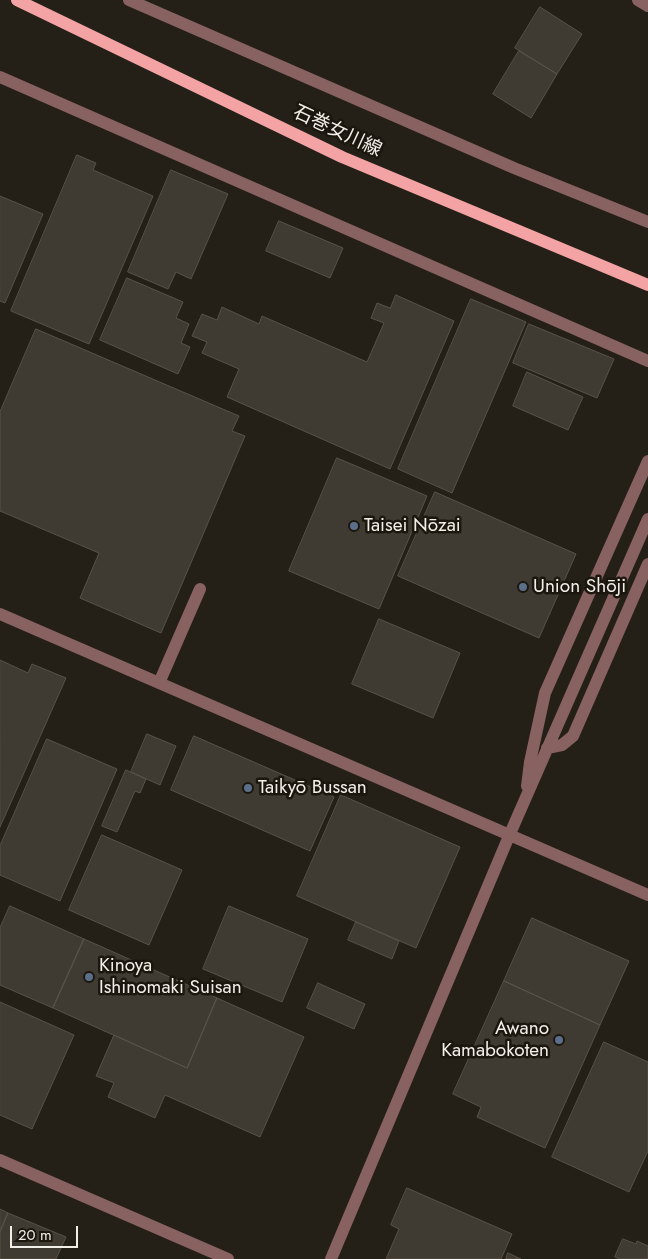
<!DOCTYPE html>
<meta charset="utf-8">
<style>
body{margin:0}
#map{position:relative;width:648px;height:1259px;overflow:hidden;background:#241f17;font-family:Jost,sans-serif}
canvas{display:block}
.scale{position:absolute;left:10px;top:1226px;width:68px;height:22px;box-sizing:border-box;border:2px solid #f2efe9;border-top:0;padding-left:6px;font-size:15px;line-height:18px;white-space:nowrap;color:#f2efe9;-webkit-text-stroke:4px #1b160e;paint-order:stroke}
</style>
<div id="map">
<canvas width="648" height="1259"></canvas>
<div class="scale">20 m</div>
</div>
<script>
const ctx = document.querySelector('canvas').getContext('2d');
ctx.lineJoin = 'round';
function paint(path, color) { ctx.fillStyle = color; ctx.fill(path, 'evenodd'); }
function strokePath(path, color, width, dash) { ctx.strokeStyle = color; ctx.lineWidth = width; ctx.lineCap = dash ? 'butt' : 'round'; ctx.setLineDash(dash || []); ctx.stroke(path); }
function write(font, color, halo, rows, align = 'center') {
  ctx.font = font + ' Jost,"Noto Sans JP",sans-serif'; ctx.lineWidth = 5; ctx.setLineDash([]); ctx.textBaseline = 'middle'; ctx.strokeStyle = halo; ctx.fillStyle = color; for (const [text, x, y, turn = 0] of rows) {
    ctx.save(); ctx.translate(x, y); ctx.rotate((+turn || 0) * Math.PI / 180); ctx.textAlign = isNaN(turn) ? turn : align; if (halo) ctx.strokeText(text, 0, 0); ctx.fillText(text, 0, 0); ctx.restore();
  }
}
const building = new Path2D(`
 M540,7L582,34L557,74L515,48Z
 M519,51L557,74L531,118L493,94Z
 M77,155L96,163L93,170L153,196L89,344L11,311Z
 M171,170L228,194L191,279L176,272L168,289L128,272Z
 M0,196L43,214L5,303L0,301Z
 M279,221L343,248L330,278L266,251Z
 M127,278L183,302L176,318L189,324L181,343L190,347L178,374L100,340Z
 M396,295L454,321L390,469L227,397L239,369L202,353L207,342L192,336L202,314L217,320L222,307L259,324L262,316L367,362L384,323L371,318L377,303L390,308Z
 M471,299L526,322L452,493L398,469Z
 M529,324L614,359L597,398L513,363Z
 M36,329L239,416L232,431L245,436L161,633L80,598L99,553L0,511V412Z
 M527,372L583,397L568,430L513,406Z
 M337,458L427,496L379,609L289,571Z
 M435,492L576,554L539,638L398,576Z
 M379,619L460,653L433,718L352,684Z
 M0,660L28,673L32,664L66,678L0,827Z
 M147,734L176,746L160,785L131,772Z
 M194,736L334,797L310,851L171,790Z
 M47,739L117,769L60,901L0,875V846Z
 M126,770L146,779L140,793L135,791L117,832L102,826Z
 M341,795L460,847L416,948L297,896Z
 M102,835L182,870L149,945L69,910Z
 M10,906L84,939L53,1008L0,985V928Z
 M229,906L308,939L282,1002L203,969Z
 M532,918L629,961L600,1025L504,981Z
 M356,922L399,941L392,959L348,940Z
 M84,939L217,998L187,1068L53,1008Z
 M504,981L600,1025L545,1148L477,1117L481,1107L453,1094Z
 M318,983L365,1004L354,1029L307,1008Z
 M217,998L304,1037L260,1137L165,1095L155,1118L108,1097L114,1083L96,1076L114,1035L187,1068Z
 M0,1002L74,1035L32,1129L0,1115Z
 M604,1042L648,1062V1151L629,1192L552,1157Z
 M407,1188L512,1234L501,1259H386L399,1229L391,1225Z
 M0,1209L8,1213L0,1232Z
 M8,1213L66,1237L56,1259H0V1232Z
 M623,1239L636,1244L637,1241L648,1246V1259H620L615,1257Z
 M508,1253L521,1259H506Z`);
const minor = new Path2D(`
 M129,0L514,168L648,222
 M638,0L648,6
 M0,77L648,361
 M0,614L648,895
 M159,683L200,589
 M547,748L562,745L573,736L648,564
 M527,786L530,762L545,693L648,461
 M0,1160L228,1259
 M331,1259L509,836L648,519`);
const major = new Path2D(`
 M17,0L342,157L648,285`);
const markers = [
 [354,526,5,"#5c6f8a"],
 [523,587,5,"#5c6f8a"],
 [248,788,5,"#5c6f8a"],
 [89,977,5,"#5c6f8a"],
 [559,1040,5,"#5c6f8a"]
];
const streetNames = [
 ["石巻女川線",337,132,25]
];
const poiNames = [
 ["Taisei Nōzai",364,526],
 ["Union Shōji",533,587],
 ["Taikyō Bussan",258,788],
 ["Kinoya",99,966],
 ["Ishinomaki Suisan",99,988],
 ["Awano",549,1029,"right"],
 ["Kamabokoten",549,1051,"right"]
];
paint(building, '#403b32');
strokePath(building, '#585249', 1);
strokePath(minor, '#886161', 12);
strokePath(major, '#f3a3a3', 12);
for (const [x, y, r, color] of markers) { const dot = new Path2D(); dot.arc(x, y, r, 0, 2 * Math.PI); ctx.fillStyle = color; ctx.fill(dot); strokePath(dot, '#1b160e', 2); }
write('19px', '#f2efe9', '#1b160e', streetNames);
write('19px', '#f2efe9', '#1b160e', poiNames, 'left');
</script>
